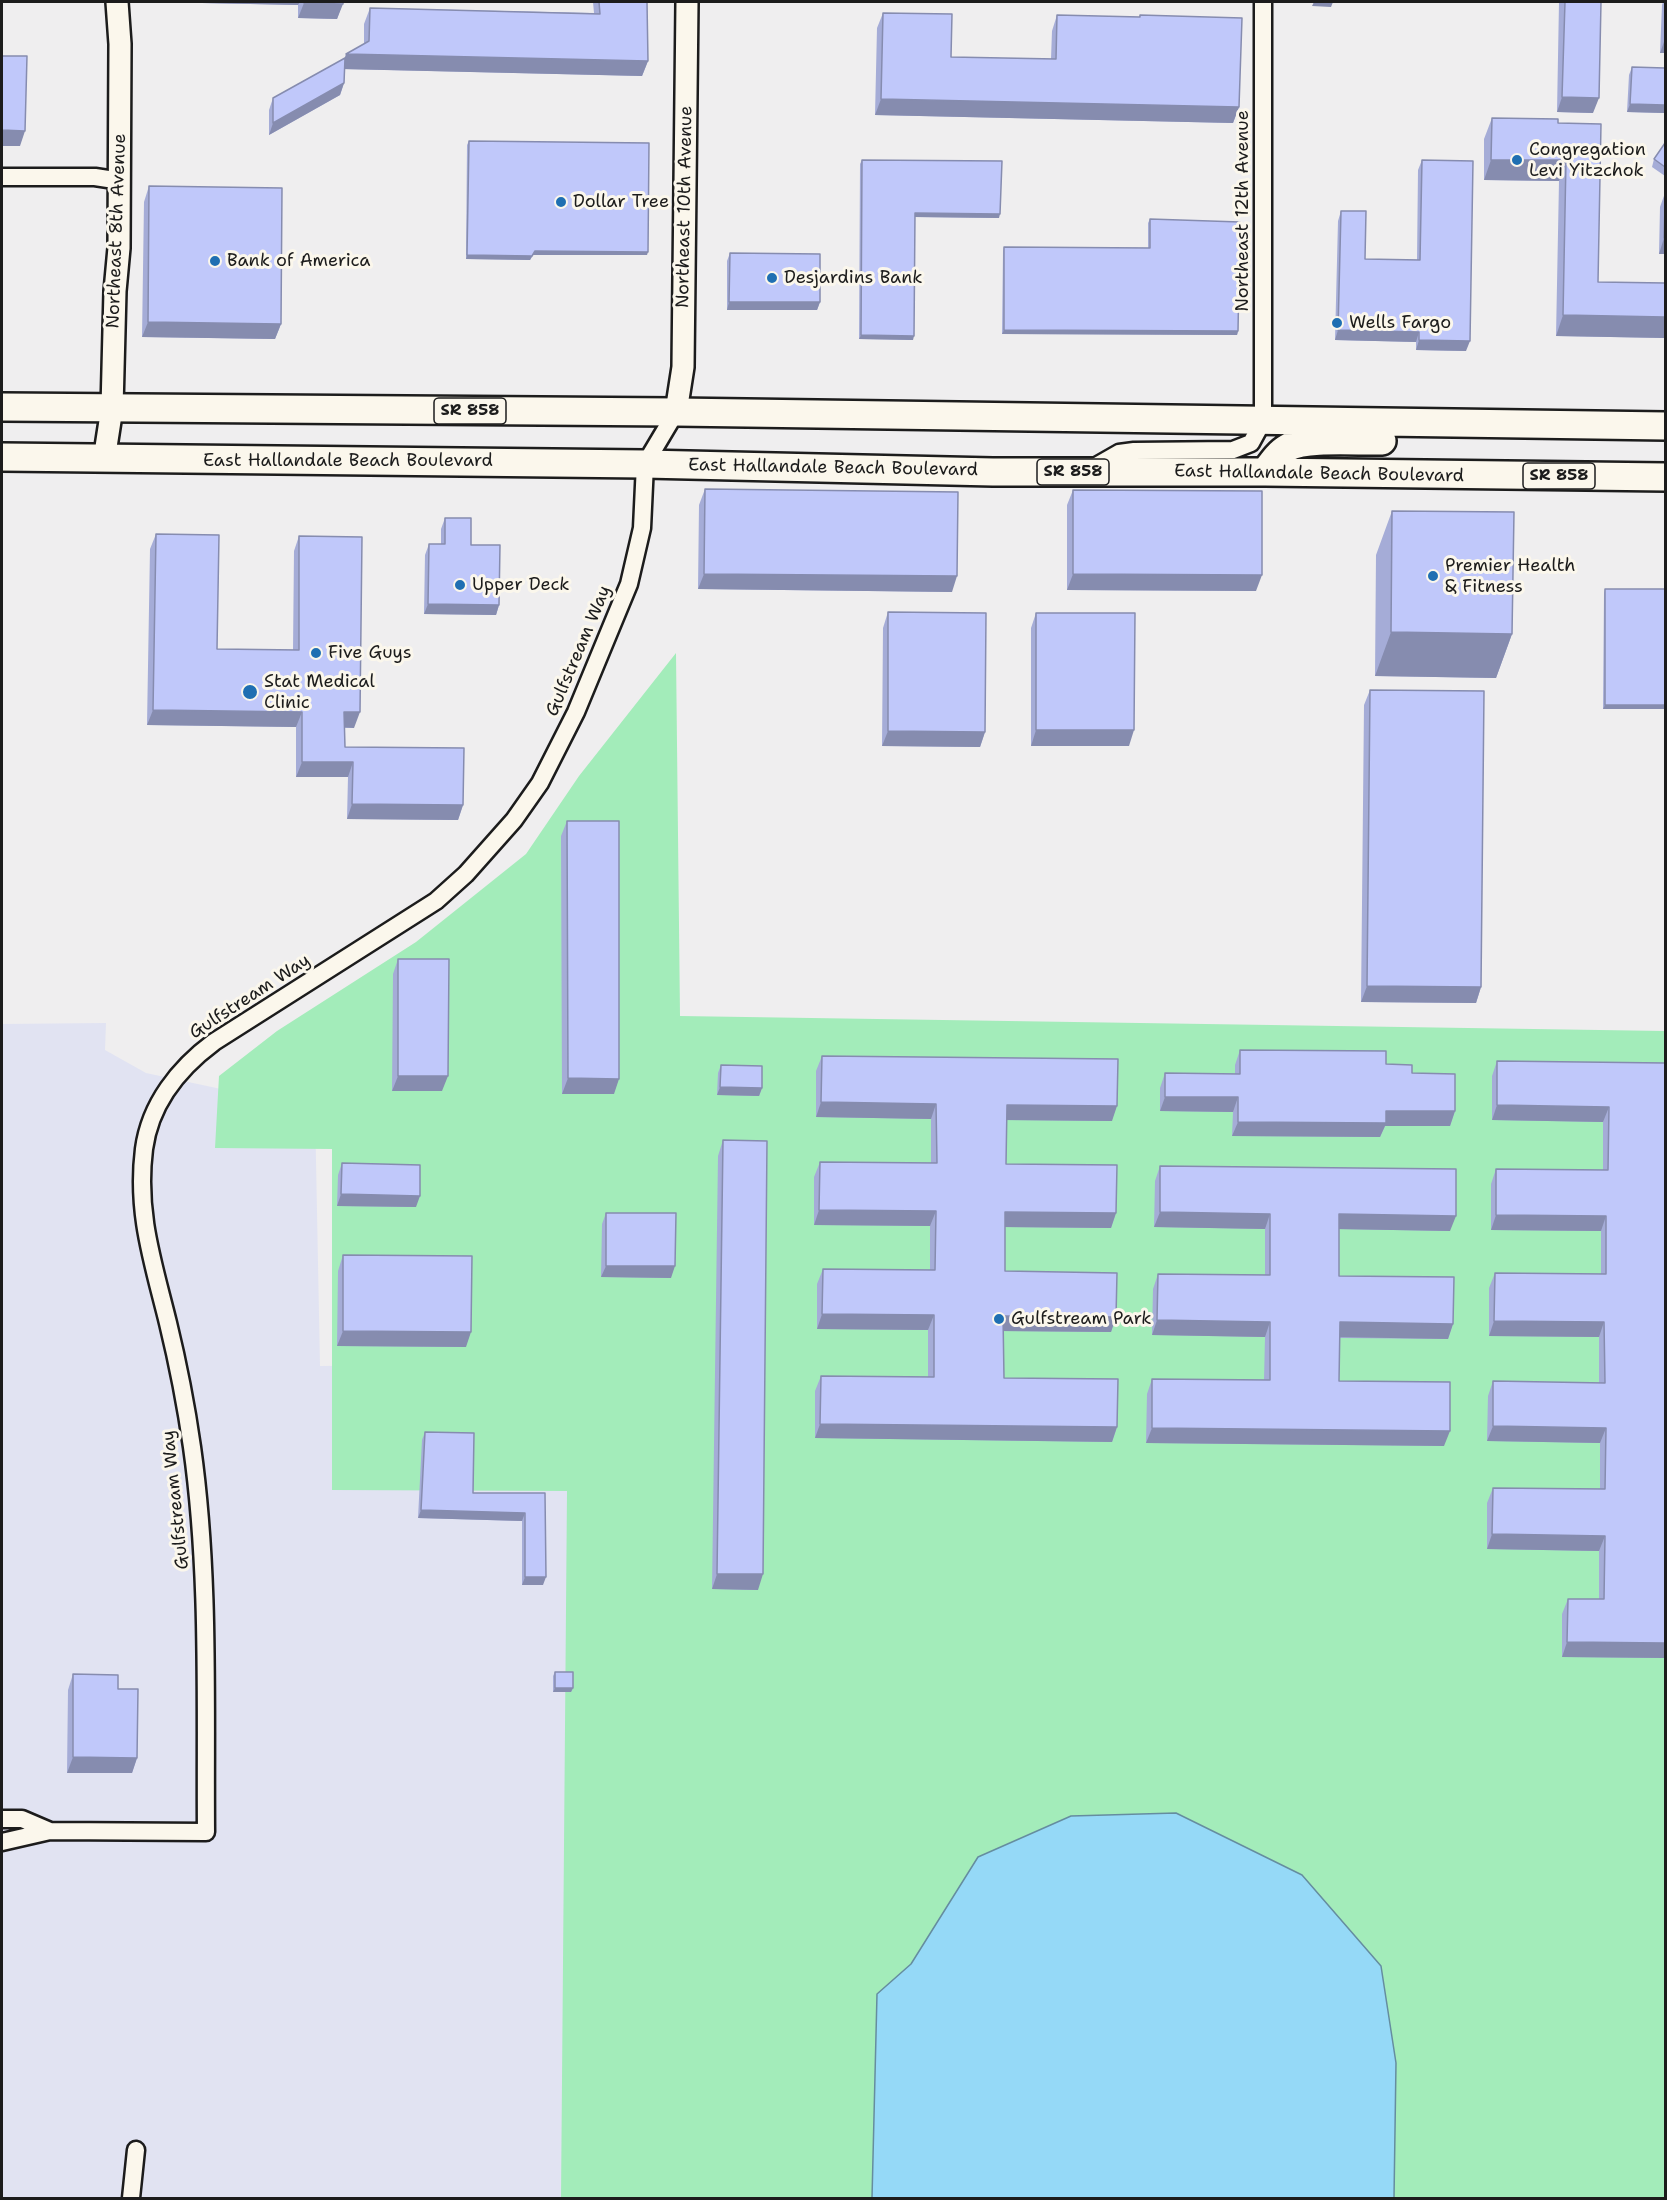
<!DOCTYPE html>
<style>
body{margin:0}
#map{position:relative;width:1667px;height:2200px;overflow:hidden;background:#efeeef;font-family:"Shantell Sans",sans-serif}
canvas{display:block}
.frame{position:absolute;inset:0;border:3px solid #1c1c1c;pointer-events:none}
</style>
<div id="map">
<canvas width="1667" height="2200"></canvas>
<div class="frame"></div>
</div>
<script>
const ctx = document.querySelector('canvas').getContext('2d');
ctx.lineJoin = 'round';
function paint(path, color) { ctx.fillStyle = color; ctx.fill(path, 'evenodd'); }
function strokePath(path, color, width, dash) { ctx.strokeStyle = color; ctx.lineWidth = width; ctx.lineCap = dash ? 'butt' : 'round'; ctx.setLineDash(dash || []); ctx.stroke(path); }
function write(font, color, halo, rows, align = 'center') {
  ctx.font = font + ' "Shantell Sans",sans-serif'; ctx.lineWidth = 6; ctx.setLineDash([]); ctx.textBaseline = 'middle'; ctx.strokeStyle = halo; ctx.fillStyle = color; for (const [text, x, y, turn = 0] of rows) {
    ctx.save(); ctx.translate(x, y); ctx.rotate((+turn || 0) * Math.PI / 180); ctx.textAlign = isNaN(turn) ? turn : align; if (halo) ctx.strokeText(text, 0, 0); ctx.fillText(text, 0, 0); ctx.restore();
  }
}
const built = new Path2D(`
 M106,1023L105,1050L146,1073L315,1109L320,1366L663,1362L1665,2198H2V1024Z`);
const green = new Path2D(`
 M676,653L680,1016L1665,1031V2198H561L567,1491L332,1490V1149L215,1148L219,1076L277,1031L416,942L526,854L579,776Z`);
const water = new Path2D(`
 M1176,1813L1302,1875L1381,1966L1396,2063L1394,2198H872L877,1994L911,1964L978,1857L1071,1816Z`);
const minor = new Path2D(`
 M2,177H95L121,181
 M1091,469L1119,453L1134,451L1233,450L1251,443L1263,421V2
 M2,1819H22L50,1831
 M2,1842L50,1831L206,1832C205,1704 210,1574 192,1447C186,1405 178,1364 168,1323C153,1262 136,1213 144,1149C150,1104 179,1068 214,1042L436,901L466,874L514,820L540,783L576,712L629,584L642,528L645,464L676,412
 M131,2198L136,2150`);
const tertiary = new Path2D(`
 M676,412L683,367L687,2
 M104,460L112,408L115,291L119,248L120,44L117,2`);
const primary = new Path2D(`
 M2,407L676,412L1666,426
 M2,457L645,464L993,472H1265L1666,477
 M1265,472C1271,464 1278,453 1287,448C1306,437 1359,442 1382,441`);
const wall = new Path2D(`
 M154,2H343L337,19L298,18V5Z
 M593,2H647L648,61L642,76L345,69L344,83L340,95L269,135V110L273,98L345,58L364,44V24L370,8L594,13Z
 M1559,2H1601L1593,113L1557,112Z
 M1663,2H1665V53H1660L1662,5Z
 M883,13L951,57L1051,59L1052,31L1057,15L1139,17L1140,15L1239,107L1233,123L875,115L877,28Z
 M1632,67L1664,113L1627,112L1629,75Z
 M1492,118L1558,123L1598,282L1665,283V338L1556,336L1559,181L1484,180V139Z
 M469,141L647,255H533L530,260L466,259L467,145Z
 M1665,143V176L1652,167L1654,159Z
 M862,160L999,218L915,217L913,340L859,339L860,164Z
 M1422,160L1466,351L1416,350V342L1335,340L1338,221L1341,211L1365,259L1417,260L1418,170Z
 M149,186L281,324L275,339L142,337L144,202Z
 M1665,193V254H1659L1660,207Z
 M1150,219L1238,331L1237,335L1002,334L1003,251L1004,247L1148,248V223Z
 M730,253L820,302L817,310H727V261Z
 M705,489L952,592L698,589L699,505Z
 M1073,490L1256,591L1067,590V505Z
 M1392,511L1512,634L1496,678L1375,676L1376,555Z
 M445,518L471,545L499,605L496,615L424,614L425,555L429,544H441V529Z
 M156,534L217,649L293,650L294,551L299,536L354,728H344L345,747L463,805L458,820L347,819L348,777H296V727L147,725L150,549Z
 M1605,589H1665V709H1603L1604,593Z
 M888,612L985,732L980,747L882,746L883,628Z
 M1036,613L1129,746H1031V628Z
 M1370,690L1481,987L1476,1003L1361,1002L1364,705Z
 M567,821L614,1094H562L561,836Z
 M398,959L442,1091H392L393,974Z
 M1240,1050L1386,1064L1412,1073L1455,1111L1450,1126H1385L1380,1137L1232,1136L1233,1112L1160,1111V1088L1165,1073L1235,1074V1065Z
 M822,1056L1112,1121L1007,1120L1006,1164L1116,1213L1111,1228L1005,1227V1271L1116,1317L1111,1332L1003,1331L1004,1378L1117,1427L1112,1442L815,1438V1391L821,1376L928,1377V1330L817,1329V1284L823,1269L930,1270V1226L814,1225V1177L820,1162L931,1163V1119L816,1117V1071Z
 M1497,1061L1665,1063V1658L1562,1657V1614L1568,1599H1599V1551L1487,1549V1503L1493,1488L1600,1489V1443L1487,1441L1488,1396L1493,1381L1599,1383V1337L1489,1336V1288L1495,1273L1601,1274V1231L1491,1230V1184L1496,1169L1603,1170V1122L1492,1120V1076Z
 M721,1065L762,1088L759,1096L717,1095L718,1073Z
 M723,1140L758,1590L712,1589L718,1156Z
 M342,1163L416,1207L337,1206L338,1175Z
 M1160,1166L1450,1231L1339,1229V1276L1453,1324L1448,1339L1339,1338V1381L1444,1446L1146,1443L1147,1394L1152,1379L1264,1380L1265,1337L1152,1335L1153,1289L1158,1274L1265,1275V1229L1154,1227L1155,1181Z
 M606,1213L671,1278L601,1277L602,1224Z
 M343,1255L466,1347L337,1346L338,1271Z
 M425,1432L473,1493H545L543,1585H522V1521L418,1518L422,1440Z
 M555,1672L573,1688L571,1692H553V1676Z
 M73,1674L118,1689L137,1758L132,1773H67L68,1690Z`);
const shadedWall = new Path2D(`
 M154,2H300L298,5Z
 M1314,2H1333L1331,7L1312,6Z
 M304,3L343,4L337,19L298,18Z
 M1665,39V53H1660Z
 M346,54L648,61L642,76L341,69Z
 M344,83L340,95L269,135L273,123Z
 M1562,97L1599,98L1593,113L1557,112Z
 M881,99L1239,107L1233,123L875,115Z
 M1630,104L1665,105V108L1664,113L1627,112Z
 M2,130L25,131L20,146H2Z
 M1491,160H1566L1559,181L1484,180Z
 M915,213L1000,214L999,218L914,217Z
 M1664,238H1665V254H1659Z
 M535,251L648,252L647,255H533L530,260L466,259L467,255Z
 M729,302H820L817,310H727Z
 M1563,315L1665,317V338L1556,336Z
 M148,322L281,324L275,339L142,337Z
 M1004,330L1238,331L1237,335L1002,334Z
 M1338,330L1419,332L1416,342L1335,340Z
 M861,335L914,336L913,340L859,339Z
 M1419,340L1470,341L1466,351L1416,350Z
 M704,574L957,576L952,592L698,589Z
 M1073,574L1262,575L1256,591L1067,590Z
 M428,604L499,605L496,615L424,614Z
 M1391,632L1512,634L1496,678L1375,676Z
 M1605,705H1665V709H1603Z
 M153,710L302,712L296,727L147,725Z
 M344,712H360L354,728L339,727Z
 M1036,730H1134L1129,746H1031Z
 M888,731L985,732L980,747L882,746Z
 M302,762H353L348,777H296Z
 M352,804L463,805L458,820L347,819Z
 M1367,986L1481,987L1476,1003L1361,1002Z
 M398,1076H448L442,1091H392Z
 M568,1078L619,1079L614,1094H562Z
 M720,1087L762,1088L759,1096L717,1095Z
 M1165,1097H1238L1233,1112L1160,1111Z
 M821,1102L936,1104L931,1119L816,1117Z
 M1007,1105L1117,1106L1112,1121L1001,1120Z
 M1497,1105L1609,1107L1603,1122L1492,1120Z
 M1386,1111H1455L1450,1126H1385L1380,1137L1232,1136L1238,1122Z
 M341,1194L420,1196L416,1207L337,1206Z
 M819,1210L936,1211L930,1226L814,1225Z
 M1005,1212L1116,1213L1111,1228L999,1227Z
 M1160,1212L1270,1214L1265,1229L1154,1227Z
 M1339,1214L1456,1216L1450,1231L1334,1229Z
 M1496,1215L1606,1216L1601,1231L1491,1230Z
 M606,1266H675L671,1278L601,1277Z
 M822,1314L934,1315L928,1330L817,1329Z
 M1003,1316L1116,1317L1111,1332L998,1331Z
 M1157,1320L1270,1322L1265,1337L1152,1335Z
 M1494,1321L1604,1322L1599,1337L1489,1336Z
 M1340,1322L1453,1324L1448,1339L1334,1337Z
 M343,1331L471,1332L466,1347L337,1346Z
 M820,1424L1117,1427L1112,1442L815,1438Z
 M1493,1426L1606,1428L1600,1443L1487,1441Z
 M1152,1428L1450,1431L1444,1446L1146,1443Z
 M421,1510L525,1513L522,1521L418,1518Z
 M1492,1534L1605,1536L1599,1551L1487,1549Z
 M717,1574H763L758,1590L712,1589Z
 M525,1577H546L543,1585H522Z
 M1567,1642L1665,1643V1658L1562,1657Z
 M555,1688H573L571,1692H553Z
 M73,1757L137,1758L132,1773H67Z`);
const building = new Path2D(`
 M304,2H343V4L304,3Z
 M599,2H647L648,61L346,54L369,41L370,8L600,14Z
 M1565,2H1601L1599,98L1562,97Z
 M883,13L952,14L951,57L1056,59L1057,15L1140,17V15L1242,18L1239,107L881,99Z
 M2,56H27L25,131L2,130Z
 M345,58L344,83L273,123V98Z
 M1632,67L1665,68V105L1630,104Z
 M1492,118L1558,119V123L1601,124L1598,282L1665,283V317L1563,315L1566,160H1491Z
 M469,141L649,143L648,252L535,251L532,256L467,255Z
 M1665,143V167L1654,159Z
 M862,160L1002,161L1000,214L915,213L914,336L861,335Z
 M1422,160L1473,161L1470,341L1419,340V332L1338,330L1341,211H1366L1365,259L1420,260Z
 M149,186L282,188L281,324L148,322Z
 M1665,208V238H1664Z
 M1150,219L1240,222L1238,331L1004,330V247L1150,248Z
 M730,253L820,254V302H729Z
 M705,489L958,492L957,576L704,574Z
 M1073,490L1262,491V575L1073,574Z
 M1392,511L1514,512L1512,634L1391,632Z
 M445,518H471V545H500L499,605L428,604L429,544H445Z
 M156,534L219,535L217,649L299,650V536L362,537L360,712H344L345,747L464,748L463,805L352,804L353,762H302V712L153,710Z
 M1605,589H1665V705H1605Z
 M888,612L986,613L985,732L888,731Z
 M1036,613H1135L1134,730H1036Z
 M1370,690L1484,691L1481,987L1367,986Z
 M567,821H619V1079L568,1078Z
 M398,959H449L448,1076H398Z
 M1240,1050L1386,1051V1064L1412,1065V1073L1455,1074V1111H1386V1123L1238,1122V1097H1165V1073L1240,1074Z
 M822,1056L1118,1059L1117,1106L1007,1105L1006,1164L1117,1165L1116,1213L1005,1212V1271L1117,1273L1116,1317L1003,1316L1004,1378L1118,1379L1117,1427L820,1424L821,1376L934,1377V1315L822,1314L823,1269L935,1270L936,1211L819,1210L820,1162L937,1163L936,1104L821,1102Z
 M1497,1061L1665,1063V1643L1567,1642L1568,1599H1604L1605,1536L1492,1534L1493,1488L1605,1489L1606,1428L1493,1426V1381L1605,1383L1604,1322L1494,1321L1495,1273L1606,1274V1216L1496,1215V1169L1608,1170L1609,1107L1497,1105Z
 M721,1065L762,1066V1088L720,1087Z
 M723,1140L767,1141L763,1574H717Z
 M342,1163L420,1165V1196L341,1194Z
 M1160,1166L1456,1169V1216L1339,1214V1276L1454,1277L1453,1324L1340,1322L1339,1381L1450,1382V1431L1152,1428V1379L1270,1380V1322L1157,1320L1158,1274L1270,1275V1214L1160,1212Z
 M606,1213H676L675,1266H606Z
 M343,1255L472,1256L471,1332L343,1331Z
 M425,1432L474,1433L473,1493H545L546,1577H525V1513L421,1510Z
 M555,1672H573V1688H555Z
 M73,1674L118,1675V1689H138L137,1758L73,1757Z`);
const markers = [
 [1517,160,6,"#1f6fb2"],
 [561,202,6,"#1f6fb2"],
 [215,261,6,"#1f6fb2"],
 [772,278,6,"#1f6fb2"],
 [1337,323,6,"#1f6fb2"],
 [1433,576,6,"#1f6fb2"],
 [460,585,6,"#1f6fb2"],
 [316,653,6,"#1f6fb2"],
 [250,692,8,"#1f6fb2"],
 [999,1319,6,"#1f6fb2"]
];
const shields = [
 [470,411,72],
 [1073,472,72],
 [1559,476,72]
];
const shieldNames = [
 ["SR 858",470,411],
 ["SR 858",1073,472],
 ["SR 858",1559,476]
];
const poiNames = [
 ["Congregation",1529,150],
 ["Levi Yitzchok",1529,171],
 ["Dollar Tree",573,202],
 ["Bank of America",227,261],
 ["Desjardins Bank",784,278],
 ["Wells Fargo",1349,323],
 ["Premier Health",1445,566],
 ["& Fitness",1445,587],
 ["Upper Deck",472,585],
 ["Five Guys",328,653],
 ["Stat Medical",264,682],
 ["Clinic",264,703],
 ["Gulfstream Park",1011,1319]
];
const streetNames = [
 ["Northeast 10th Avenue",685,207,-89],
 ["Northeast 12th Avenue",1243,211,-90],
 ["Northeast 8th Avenue",117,231,-88],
 ["East Hallandale Beach Boulevard",348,461],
 ["East Hallandale Beach Boulevard",833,468,1],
 ["East Hallandale Beach Boulevard",1319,474,1],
 ["Gulfstream Way",579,651,-67],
 ["Gulfstream Way",250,997,-33],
 ["Gulfstream Way",176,1500,-96]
];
paint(built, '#e1e3f2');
paint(green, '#a3ecba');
paint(water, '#95d9f7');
strokePath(water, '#658d9f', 1.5);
strokePath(minor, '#1c1c1c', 21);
strokePath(tertiary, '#1c1c1c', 26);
strokePath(primary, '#1c1c1c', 32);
strokePath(minor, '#fbf7ec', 16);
strokePath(tertiary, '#fbf7ec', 21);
strokePath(primary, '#fbf7ec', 27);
paint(wall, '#a5acd7');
paint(shadedWall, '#868caf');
paint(building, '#c0c8fa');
strokePath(building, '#868caf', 1.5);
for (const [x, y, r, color] of markers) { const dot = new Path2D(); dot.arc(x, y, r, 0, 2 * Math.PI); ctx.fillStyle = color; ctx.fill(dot); strokePath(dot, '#fbf7ec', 2); }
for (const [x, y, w] of shields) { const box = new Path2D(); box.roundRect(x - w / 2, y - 13, w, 26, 4.5); ctx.fillStyle = '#fbf7ec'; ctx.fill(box); strokePath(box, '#1c1c1c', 1.5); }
write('bold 16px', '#1c1c1c', null, shieldNames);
write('18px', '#1c1c1c', '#fbf7ec', poiNames, 'left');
write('18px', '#1c1c1c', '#fbf7ec', streetNames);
</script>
